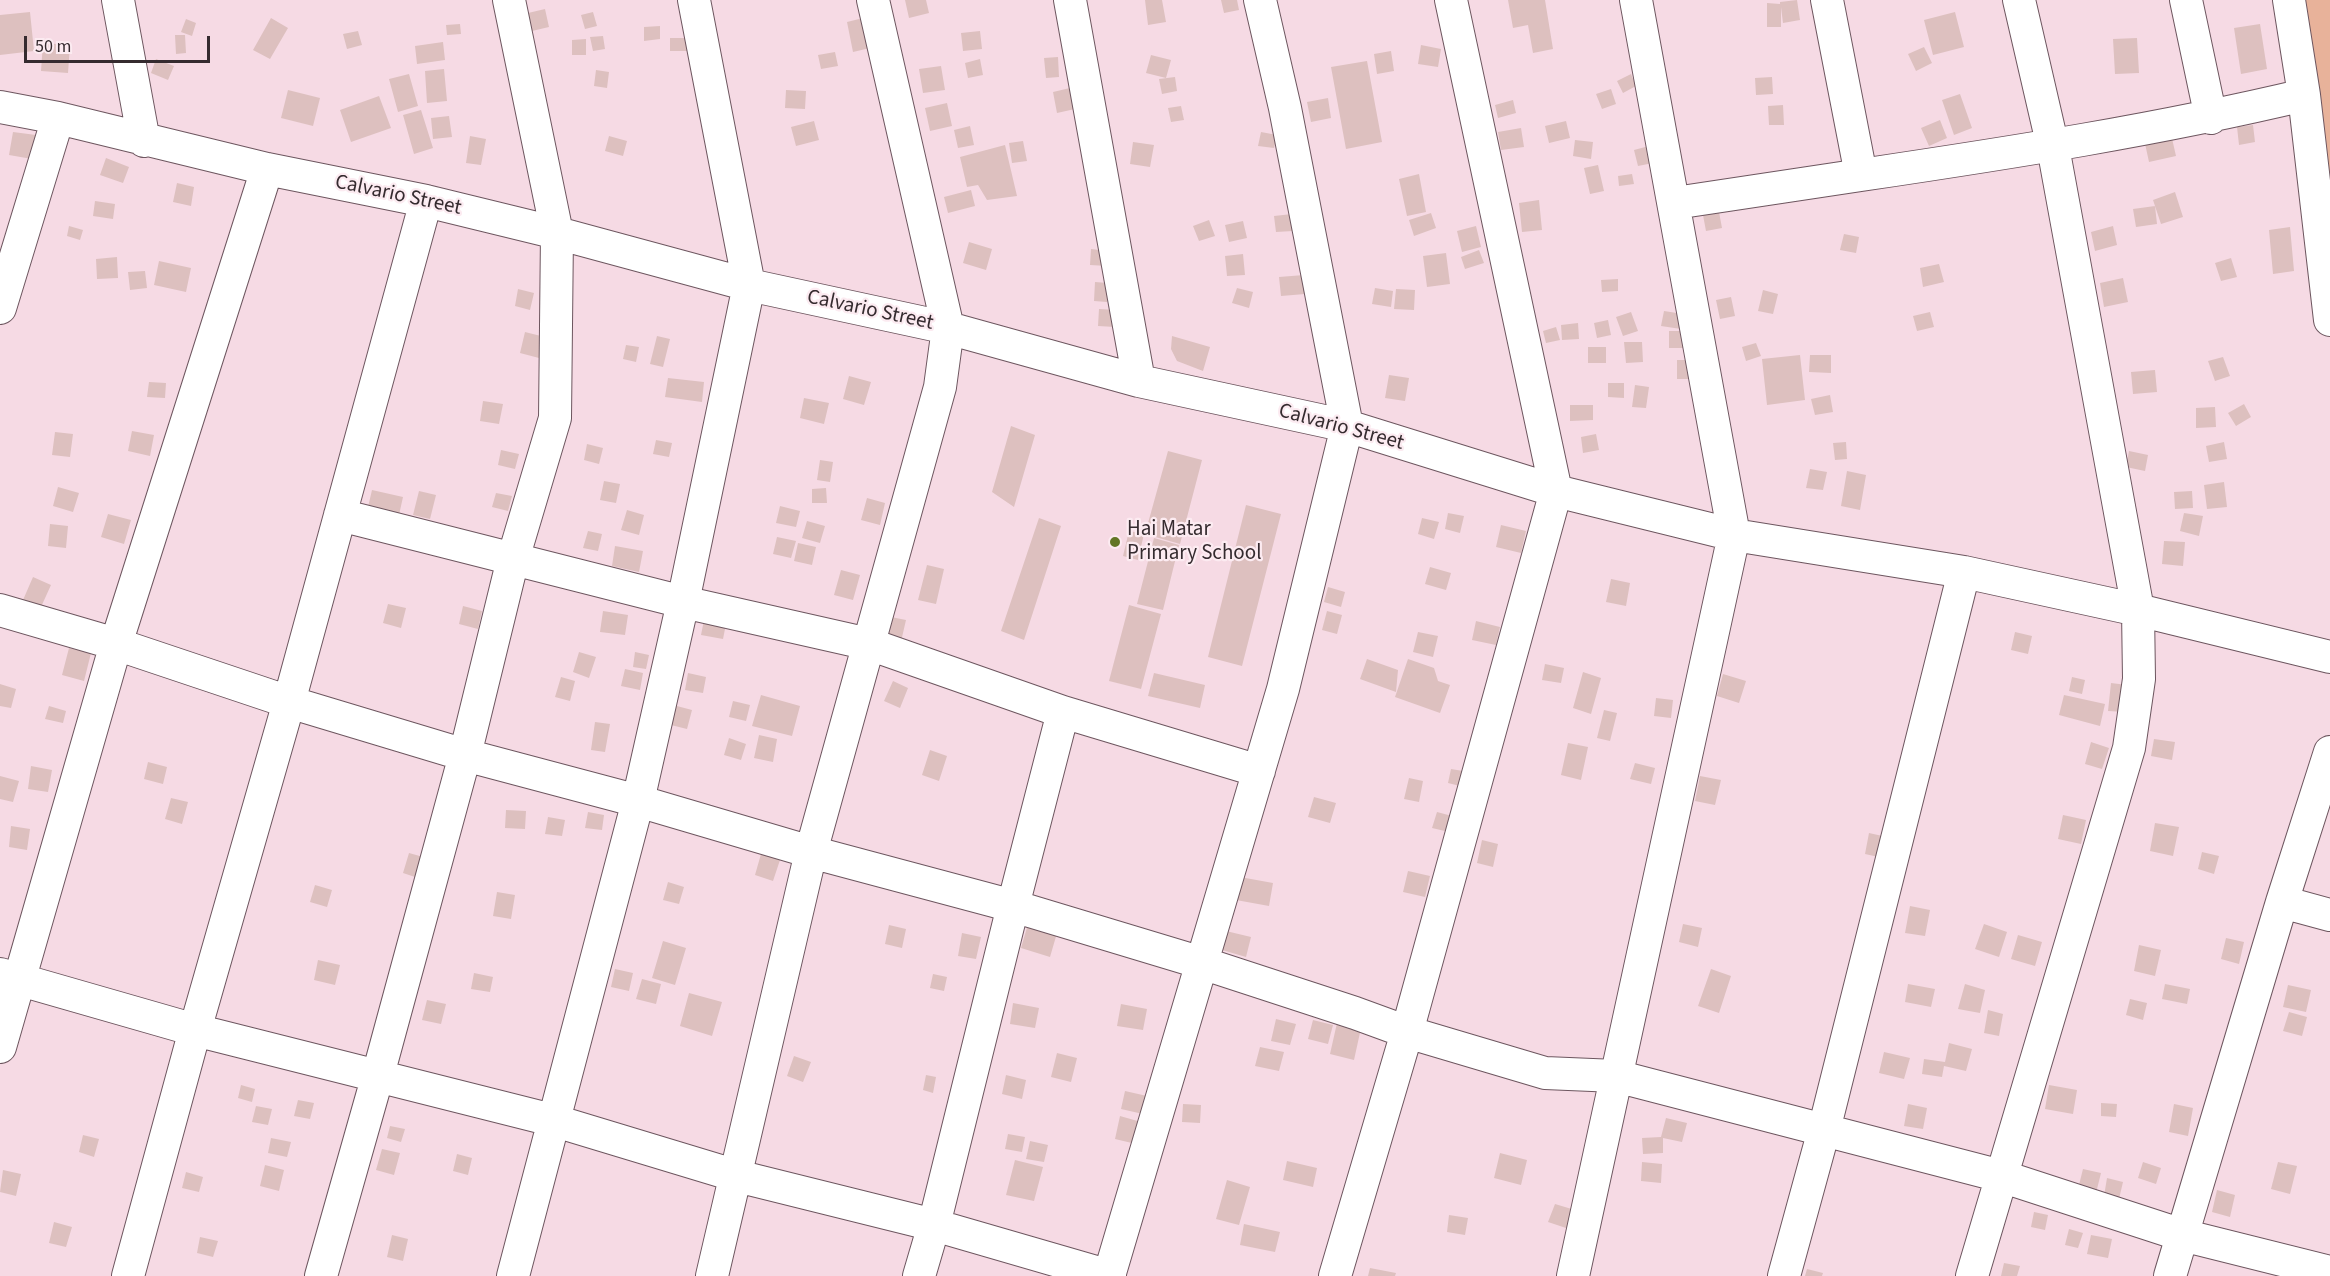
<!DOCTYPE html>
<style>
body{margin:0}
#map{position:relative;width:2330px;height:1276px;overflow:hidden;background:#f6dae4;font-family:"Source Sans 3",sans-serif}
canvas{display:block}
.scale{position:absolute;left:24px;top:36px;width:186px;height:27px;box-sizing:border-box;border:3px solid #352b2f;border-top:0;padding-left:8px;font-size:18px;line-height:21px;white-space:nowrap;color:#352b2f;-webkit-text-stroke:4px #fcebf1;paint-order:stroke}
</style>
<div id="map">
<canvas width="2330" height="1276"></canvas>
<div class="scale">50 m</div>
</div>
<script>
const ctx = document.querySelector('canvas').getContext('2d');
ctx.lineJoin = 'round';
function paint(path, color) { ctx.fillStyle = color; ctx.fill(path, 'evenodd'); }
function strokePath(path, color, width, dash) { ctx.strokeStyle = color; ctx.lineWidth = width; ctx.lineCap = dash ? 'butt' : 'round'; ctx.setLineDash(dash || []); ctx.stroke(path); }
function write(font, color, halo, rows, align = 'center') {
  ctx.font = font + ' "Source Sans 3",sans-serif'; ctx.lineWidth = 4.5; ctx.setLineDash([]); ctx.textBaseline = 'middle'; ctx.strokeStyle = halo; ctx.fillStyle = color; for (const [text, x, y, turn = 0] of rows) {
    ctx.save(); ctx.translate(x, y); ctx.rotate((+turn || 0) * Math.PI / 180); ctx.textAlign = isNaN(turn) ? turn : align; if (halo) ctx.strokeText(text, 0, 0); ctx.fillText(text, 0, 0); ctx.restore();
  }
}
const green = new Path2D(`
 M2285,0H2330V286Z`);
const building = new Path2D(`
 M905,0H926L929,13L909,18Z
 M1145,0H1162L1166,22L1148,25Z
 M1221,0H1237L1239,10L1224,13Z
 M1508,0H1545L1553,49L1533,53L1528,25L1513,28Z
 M1797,0L1800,20L1783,23L1781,7V27H1767V3L1780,4V2Z
 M545,9L549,27L532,31L528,13Z
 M30,12L34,51L0,55V15Z
 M593,12L597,26L585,29L581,15Z
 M1955,12L1964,47L1933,55L1924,20Z
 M271,18L288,28L270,59L253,50Z
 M863,18L870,48L853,52L847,22Z
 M186,19L196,23L192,36L181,32Z
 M460,24L461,34L447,35L446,25Z
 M2260,24L2267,69L2241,74L2234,28Z
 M660,26V39L644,41V27Z
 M358,31L362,45L347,49L343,34Z
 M980,31L982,49L963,51L961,33Z
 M175,35H185L186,53L176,54Z
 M603,36L605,49L593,51L590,37Z
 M670,38H687V51H670Z
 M2137,38L2139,73L2115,74L2113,39Z
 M586,39V55H572V40Z
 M443,42L445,60L417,64L415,46Z
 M43,43L70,45L68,73L41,71Z
 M1421,45L1441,49L1438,67L1418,64Z
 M1924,47L1932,63L1916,71L1908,54Z
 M1391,51L1394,71L1377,74L1374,54Z
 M835,52L838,66L821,69L818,55Z
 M1151,55L1171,60L1166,78L1146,73Z
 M1058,57L1059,77L1046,78L1044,58Z
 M156,59L174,66L168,80L151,73Z
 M980,59L983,75L968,78L965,63Z
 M1367,61L1382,142L1346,149L1331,67Z
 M941,66L945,90L923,93L919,69Z
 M444,69L447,101L427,103L425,71Z
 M596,70L609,72L607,88L594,86Z
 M409,74L418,106L398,112L389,79Z
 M1631,74L1636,86L1623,93L1617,81Z
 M1175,77L1177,91L1162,94L1159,79Z
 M1772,77L1773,94L1756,95L1755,78Z
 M1070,88L1075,109L1057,113L1053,92Z
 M1611,89L1616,104L1602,109L1596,94Z
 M288,90L320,98L313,126L281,118Z
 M786,90L806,91L805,109L785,108Z
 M1960,94L1972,128L1954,135L1942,100Z
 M379,96L391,128L351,142L340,110Z
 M1328,98L1331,118L1311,122L1307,102Z
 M1513,100L1516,113L1498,118L1495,105Z
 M947,103L952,126L930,131L925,108Z
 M1783,105L1784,125H1769L1768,106Z
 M1181,106L1184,120L1171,122L1168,108Z
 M421,110L433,148L414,154L403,115Z
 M449,116L452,137L433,139L431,118Z
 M1940,120L1947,138L1929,146L1921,128Z
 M814,121L819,140L796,146L791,127Z
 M1566,121L1570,138L1549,143L1545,126Z
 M2253,125L2255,142L2239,145L2237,127Z
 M970,126L974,145L958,148L954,130Z
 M1521,128L1524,147L1501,150L1498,132Z
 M13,132L36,135L32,159L9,155Z
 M1261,132L1277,135L1274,148L1258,146Z
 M2171,134L2176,156L2149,162L2144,139Z
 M470,136L486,139L481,165L466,163Z
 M609,136L627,141L623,156L605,151Z
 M1575,140L1593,142L1591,159L1573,156Z
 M1023,141L1027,161L1012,163L1009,143Z
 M1133,142L1154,145L1150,167L1130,164Z
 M1005,145L1017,196L987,200L978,185L967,187L960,157Z
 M1649,146L1653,163L1638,166L1634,150Z
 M106,158L129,167L123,183L100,175Z
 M1598,165L1604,191L1590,194L1584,168Z
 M1419,174L1426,212L1407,216L1399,179Z
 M1632,174L1634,184L1619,186L1618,176Z
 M177,183L194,187L191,206L173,202Z
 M971,190L975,206L948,213L944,197Z
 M2175,192L2183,217L2161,224L2153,200Z
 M1539,200L1542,230L1522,232L1519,203Z
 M95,201L115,204L113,219L93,216Z
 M2155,206L2157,224L2136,227L2133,209Z
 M1719,212L1722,228L1706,231L1703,215Z
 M1431,213L1436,228L1414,236L1409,220Z
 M1292,214L1293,231L1276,232L1274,216Z
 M1209,220L1215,236L1199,241L1193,226Z
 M1243,221L1247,238L1229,242L1225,225Z
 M69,226L83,230L80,240L67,236Z
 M1476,226L1481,247L1462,252L1457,231Z
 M2113,226L2117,245L2095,251L2091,232Z
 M2290,227L2294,271L2273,274L2269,230Z
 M1844,234L1859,237L1856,253L1840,250Z
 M969,242L992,249L986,270L963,263Z
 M1091,249L1108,251L1107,266L1090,265Z
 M1479,250L1484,263L1465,269L1461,257Z
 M1446,253L1450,284L1427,287L1423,256Z
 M1243,254L1245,275L1227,276L1225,256Z
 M117,257L118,278L97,279L96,259Z
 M2231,258L2237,277L2221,281L2215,263Z
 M159,261L191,268L186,292L154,285Z
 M1939,264L1944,282L1923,287L1920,268Z
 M145,271L147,288L130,290L128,272Z
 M1304,275L1305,294L1281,296L1279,277Z
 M2123,278L2128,302L2104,307L2100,283Z
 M1618,279V291L1602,292L1601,280Z
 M1095,282L1108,283L1107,302L1094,301Z
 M1237,288L1253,292L1249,308L1232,303Z
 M1375,288L1393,291L1391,307L1372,304Z
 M518,289L534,293L530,310L515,306Z
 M1396,289L1415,290L1414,310L1394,309Z
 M1763,290L1778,294L1773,314L1758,311Z
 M1731,297L1735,316L1720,319L1716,300Z
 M1099,309L1116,310L1115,327L1098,326Z
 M1664,311L1683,314L1681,329L1661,326Z
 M1631,312L1638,331L1623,336L1616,317Z
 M1930,312L1934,327L1917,331L1913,316Z
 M1608,320L1611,335L1597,338L1594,323Z
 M1578,323L1579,339L1562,340L1561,325Z
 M1556,327L1560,340L1546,343L1543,331Z
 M1669,331H1686L1687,348H1669Z
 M525,332L545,337L539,358L520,353Z
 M657,336L670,339L663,367L650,364Z
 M1172,336L1210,347L1203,371L1177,361L1171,349Z
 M1624,342H1642L1643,362L1626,363Z
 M1756,343L1761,356L1746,361L1742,347Z
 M626,345L639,347L636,362L623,359Z
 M1588,347H1606V363H1588Z
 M1800,355L1805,400L1767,405L1762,359Z
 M1810,355H1831V373L1809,372Z
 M2223,357L2230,376L2215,381L2208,361Z
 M1677,360H1693V379H1677Z
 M2155,370L2157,392L2133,394L2131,372Z
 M1389,375L1409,378L1405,401L1385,398Z
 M849,376L871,382L864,405L843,399Z
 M668,378L704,382L702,402L665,397Z
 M149,382L166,383L165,398L147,397Z
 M1608,383H1624V398L1608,397Z
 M1635,385L1649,387L1646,408L1632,407Z
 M1830,395L1833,412L1815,415L1811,399Z
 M804,398L829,403L824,424L800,418Z
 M483,401L503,404L499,424L480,421Z
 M2244,404L2251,417L2236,426L2228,413Z
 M1570,405H1593V420L1570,421Z
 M2215,407L2216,427L2196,428V408Z
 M1011,426L1035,435L1014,507L992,492Z
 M132,431L154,435L150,456L128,451Z
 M55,432L73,434L70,457L52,455Z
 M1596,434L1599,450L1583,453L1581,437Z
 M656,440L672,443L669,457L653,454Z
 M1846,442L1847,459L1835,460L1833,443Z
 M2224,442L2227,459L2209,462L2206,446Z
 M587,444L603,448L599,464L584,460Z
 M501,450L519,454L515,469L498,465Z
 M1168,451L1202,460L1180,544L1145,534Z
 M2129,451L2148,455L2145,471L2126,467Z
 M820,460L833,462L830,482L817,480Z
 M1810,469L1827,472L1823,490L1806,488Z
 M1847,471L1866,475L1860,510L1841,506Z
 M604,481L620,484L616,503L600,500Z
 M2224,482L2227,507L2207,509L2204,485Z
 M58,487L79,493L73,512L53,506Z
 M826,488L827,503H812V489Z
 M372,490L403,497L399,515L368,507Z
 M419,491L436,495L430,519L413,515Z
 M2192,491L2193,508L2175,509L2174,492Z
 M496,493L512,496L508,511L492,507Z
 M867,498L885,503L880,525L861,520Z
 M1246,505L1281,514L1242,666L1208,657Z
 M780,506L800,511L796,527L776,523Z
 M627,510L644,515L639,535L621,530Z
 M1448,513L1464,516L1460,533L1445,529Z
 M2184,513L2203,516L2199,536L2180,531Z
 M108,514L131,520L124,544L101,537Z
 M1039,518L1061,526L1024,640L1001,631Z
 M1422,518L1439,522L1434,539L1418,534Z
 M807,521L825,526L820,543L802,538Z
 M50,524L68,526L66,548L48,546Z
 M1501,525L1526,531L1521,553L1496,547Z
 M588,531L602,534L598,551L583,548Z
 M1129,531L1144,534L1138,560L1123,556Z
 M777,537L796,541L791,558L773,554Z
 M1154,538L1179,545L1163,610L1137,604Z
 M2164,541L2185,542L2183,566L2162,564Z
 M798,543L816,547L812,565L794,561Z
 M615,546L643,551L639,572L612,566Z
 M927,565L944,569L936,604L918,600Z
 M1430,567L1451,573L1446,590L1425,584Z
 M841,570L860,575L853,600L834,595Z
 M33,577L51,585L41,607L23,600Z
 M1611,579L1630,583L1626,606L1606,602Z
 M1328,587L1345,592L1341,607L1324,602Z
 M388,604L406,608L401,628L383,623Z
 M1129,605L1161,614L1141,689L1109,681Z
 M463,606L482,611L478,629L459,624Z
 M603,611L628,615L625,635L600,632Z
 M1327,611L1342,615L1337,634L1322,630Z
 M705,615L727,619L723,639L701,635Z
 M891,617L906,620L900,646L886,643Z
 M1476,621L1500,627L1496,645L1472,640Z
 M1418,632L1438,636L1433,657L1413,652Z
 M2015,632L2032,636L2028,654L2011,650Z
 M69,648L91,653L84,681L62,675Z
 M579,652L596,657L589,678L573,672Z
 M635,652L649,655L646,669L633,667Z
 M1367,659L1398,670L1396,692L1360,679Z
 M1408,659L1434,668L1438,681L1450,685L1440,713L1395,697Z
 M1545,664L1564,668L1561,683L1542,680Z
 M625,669L643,673L640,690L621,686Z
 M1583,672L1601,678L1591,714L1573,708Z
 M688,673L706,677L703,693L685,690Z
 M1154,673L1205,685L1200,708L1148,696Z
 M1723,674L1746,681L1739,703L1717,696Z
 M561,677L575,681L570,701L555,697Z
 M2072,677L2085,680L2082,694L2069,691Z
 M893,681L908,688L900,708L884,701Z
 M2111,683L2127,685L2124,712L2108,711Z
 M0,684L16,689L11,708L0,706Z
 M761,695L800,706L792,736L752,726Z
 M2064,695L2105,704L2100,726L2059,715Z
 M1656,698L1673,700L1671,718L1654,716Z
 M733,701L750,705L746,721L729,717Z
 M673,705L692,710L687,729L667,724Z
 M49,706L66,711L63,723L45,719Z
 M1604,710L1617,713L1610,741L1597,738Z
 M595,722L610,724L605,752L591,750Z
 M759,735L777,739L773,762L754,758Z
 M729,738L746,744L741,760L724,755Z
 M2154,739L2175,742L2172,760L2151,756Z
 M2091,742L2109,748L2102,769L2085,764Z
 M1568,743L1588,747L1581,780L1561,775Z
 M930,750L947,756L939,781L922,775Z
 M148,762L167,767L163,784L144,779Z
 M1635,763L1655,768L1651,784L1630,779Z
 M31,766L52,770L48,792L28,789Z
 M1451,769L1463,771L1460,786L1448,783Z
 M0,776L19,781L13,802L0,799Z
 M1700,776L1721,780L1715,805L1695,801Z
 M1409,778L1423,781L1419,802L1404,799Z
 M1314,797L1336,803L1330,823L1308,817Z
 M171,798L188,802L182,824L165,819Z
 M506,810L526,811L525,829L505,828Z
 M588,812L604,815L602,830L585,828Z
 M1437,812L1452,816L1449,832L1432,828Z
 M2063,815L2086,820L2081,844L2058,839Z
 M548,817L565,820L562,836L545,834Z
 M2155,823L2179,827L2173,856L2150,851Z
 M11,826L30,829L27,850L9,847Z
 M1869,833L1887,837L1883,858L1865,854Z
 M1482,840L1498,844L1493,867L1477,863Z
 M2202,852L2219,856L2214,874L2198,869Z
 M409,853L427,858L421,879L403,873Z
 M761,854L780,860L773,881L755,875Z
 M1408,871L1430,876L1425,897L1403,892Z
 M1240,877L1273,883L1269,906L1236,900Z
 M668,882L684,887L679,904L663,900Z
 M315,885L332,890L327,907L310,902Z
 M497,892L515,895L511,919L493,916Z
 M1910,906L1930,910L1925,936L1905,933Z
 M1028,924L1057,933L1050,957L1021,948Z
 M1683,924L1702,928L1698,947L1679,942Z
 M1984,924L2007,932L1999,957L1975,949Z
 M889,925L906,929L902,948L885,944Z
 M1226,931L1251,937L1246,957L1222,950Z
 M962,933L981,937L976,959L958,956Z
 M2018,935L2042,942L2035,966L2011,959Z
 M2226,938L2244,942L2239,964L2221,959Z
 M663,941L686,948L675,985L652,978Z
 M2139,945L2161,950L2155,976L2134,971Z
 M318,960L340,965L335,985L314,980Z
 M615,969L633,973L629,991L611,987Z
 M1711,969L1731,976L1719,1013L1698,1006Z
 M474,973L493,977L490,992L471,989Z
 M933,974L947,977L944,991L930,988Z
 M642,979L661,984L656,1004L636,999Z
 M1908,984L1935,989L1931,1007L1905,1002Z
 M1965,984L1985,990L1980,1013L1958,1009Z
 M2165,984L2190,989L2187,1004L2162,999Z
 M2288,985L2311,990L2306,1012L2283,1007Z
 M689,993L722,1002L712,1036L680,1026Z
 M2130,999L2147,1003L2143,1020L2126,1015Z
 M427,1000L446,1004L441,1024L422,1020Z
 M1013,1003L1039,1008L1035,1028L1010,1024Z
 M1121,1004L1147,1009L1143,1030L1117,1026Z
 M1988,1010L2003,1014L1999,1036L1984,1033Z
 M2289,1012L2307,1017L2302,1036L2283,1031Z
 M1276,1019L1296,1024L1290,1045L1271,1041Z
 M1313,1020L1333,1025L1328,1044L1308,1039Z
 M1337,1023L1361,1028L1354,1060L1330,1054Z
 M1949,1043L1972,1049L1966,1071L1944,1066L1942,1077L1922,1074L1924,1059L1945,1062Z
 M1260,1047L1284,1052L1279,1071L1255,1066Z
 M1884,1052L1910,1058L1904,1079L1879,1073Z
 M1057,1053L1077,1058L1071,1082L1051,1077Z
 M794,1056L811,1062L803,1082L787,1076Z
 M926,1075L936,1077L933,1093L923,1090Z
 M1006,1075L1026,1080L1022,1099L1002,1094Z
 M241,1085L255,1089L252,1102L238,1098Z
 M2049,1085L2077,1090L2073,1114L2045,1109Z
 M1125,1091L1147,1096L1143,1114L1121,1109Z
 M298,1100L314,1103L310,1119L294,1116Z
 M2101,1103L2117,1104L2116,1117L2101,1116Z
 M1183,1104L1201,1105L1200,1123L1182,1122Z
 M1908,1104L1927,1108L1923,1129L1904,1126Z
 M2174,1104L2193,1108L2188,1136L2169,1132Z
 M256,1106L272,1109L268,1125L252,1122Z
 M1120,1116L1141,1122L1136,1144L1115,1139Z
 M1666,1118L1687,1123L1682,1142L1663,1138V1153L1643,1154L1642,1138L1661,1137Z
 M390,1126L405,1129L401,1142L387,1138Z
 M1008,1134L1025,1137L1022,1152L1005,1149Z
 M83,1135L99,1139L94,1157L79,1152Z
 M271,1138L291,1142L287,1157L268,1153Z
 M1030,1141L1048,1145L1044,1162L1026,1159Z
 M382,1149L400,1153L394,1175L376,1170Z
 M1500,1153L1527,1160L1521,1185L1494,1178Z
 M457,1154L472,1158L468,1175L453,1171Z
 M1015,1160L1043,1167L1034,1201L1006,1195Z
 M1287,1161L1317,1168L1313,1187L1283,1180Z
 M1642,1162L1662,1164L1661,1183L1641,1181Z
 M2143,1162L2161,1168L2156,1184L2138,1178Z
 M2278,1162L2297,1166L2290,1194L2271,1189Z
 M265,1165L284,1170L279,1191L260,1186Z
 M2083,1169L2101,1173L2096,1193L2078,1189Z
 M3,1170L21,1174L16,1196L0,1192Z
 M186,1172L203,1177L199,1192L182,1188Z
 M2107,1178L2123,1182L2119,1199L2104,1196Z
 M1227,1180L1250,1187L1239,1225L1216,1219Z
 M2217,1190L2235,1195L2230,1217L2212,1212Z
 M1555,1204L1575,1210L1569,1229L1548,1222Z
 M2034,1212L2048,1215L2045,1230L2031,1227Z
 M1449,1215L1468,1218L1465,1235L1447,1232Z
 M54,1222L72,1227L66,1247L49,1243Z
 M1244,1224L1280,1232L1275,1252L1240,1245Z
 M2069,1229L2083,1233L2078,1248L2065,1245Z
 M392,1235L408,1239L403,1261L387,1257Z
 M2091,1235L2112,1239L2108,1258L2087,1254Z
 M200,1237L218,1241L213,1257L197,1253Z
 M2004,1263L2020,1266L2017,1276H2001Z
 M1370,1268L1396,1273L1395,1276H1368Z
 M1807,1269L1823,1273L1822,1276H1805Z`);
const minor = new Path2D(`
 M118,0L144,141
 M1070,0L1139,381
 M1827,0L1861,175C2009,153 2157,130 2304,95
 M2186,0L2211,118
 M2289,0L2304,95L2330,320
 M0,107L58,118L267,169L426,201L557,233L749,285L948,328L1139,381L1347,426L1556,491L1734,535L1964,572L2138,610L2330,657
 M1675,203L1861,175
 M0,308L58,118
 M340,515L683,602L869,644L1063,712L1259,771
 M0,610L116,644L289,702L465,755L638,801L811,852L1013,906L1202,963L1355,1013L1407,1032L1545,1073L1616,1076L2001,1176L2182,1235L2330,1272
 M2282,902L2330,915
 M0,974L195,1030L552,1120L737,1176L934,1225L1110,1276
 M0,1047L116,644L267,169
 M128,1276L195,1030L289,702L426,201
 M321,1276L378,1075L465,755L513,559L555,418L557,233L509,0
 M513,1276L638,801L683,602L749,285L694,0
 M712,1276L811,852L940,387L948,328L873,0
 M919,1276L934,1225L1013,906L1063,712
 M1109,1276L1283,689L1347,426L1285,108L1260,0
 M1335,1276L1407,1032L1556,491L1451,0
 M1573,1276L1734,535L1636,0
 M1784,1276L1824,1130L1964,572
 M1972,1276L2129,748L2139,679L2138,610L2053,147L2019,0
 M2170,1276L2282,902L2330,752`);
const markers = [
 [1115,542,6,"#627524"]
];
const streetNames = [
 ["Calvario Street",398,196,12],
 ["Calvario Street",870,311,12],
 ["Calvario Street",1341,428,15]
];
const poiNames = [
 ["Hai Matar",1127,530],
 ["Primary School",1127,554]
];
paint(green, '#e8b29a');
paint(building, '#ddc0bf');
strokePath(minor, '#6d565f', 34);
strokePath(minor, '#fff', 32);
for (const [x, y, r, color] of markers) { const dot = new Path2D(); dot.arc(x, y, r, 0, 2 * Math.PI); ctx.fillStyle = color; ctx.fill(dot); strokePath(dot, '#fcebf1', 2); }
write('21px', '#352b2f', '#fcebf1', streetNames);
write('21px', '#352b2f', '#fcebf1', poiNames, 'left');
</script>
